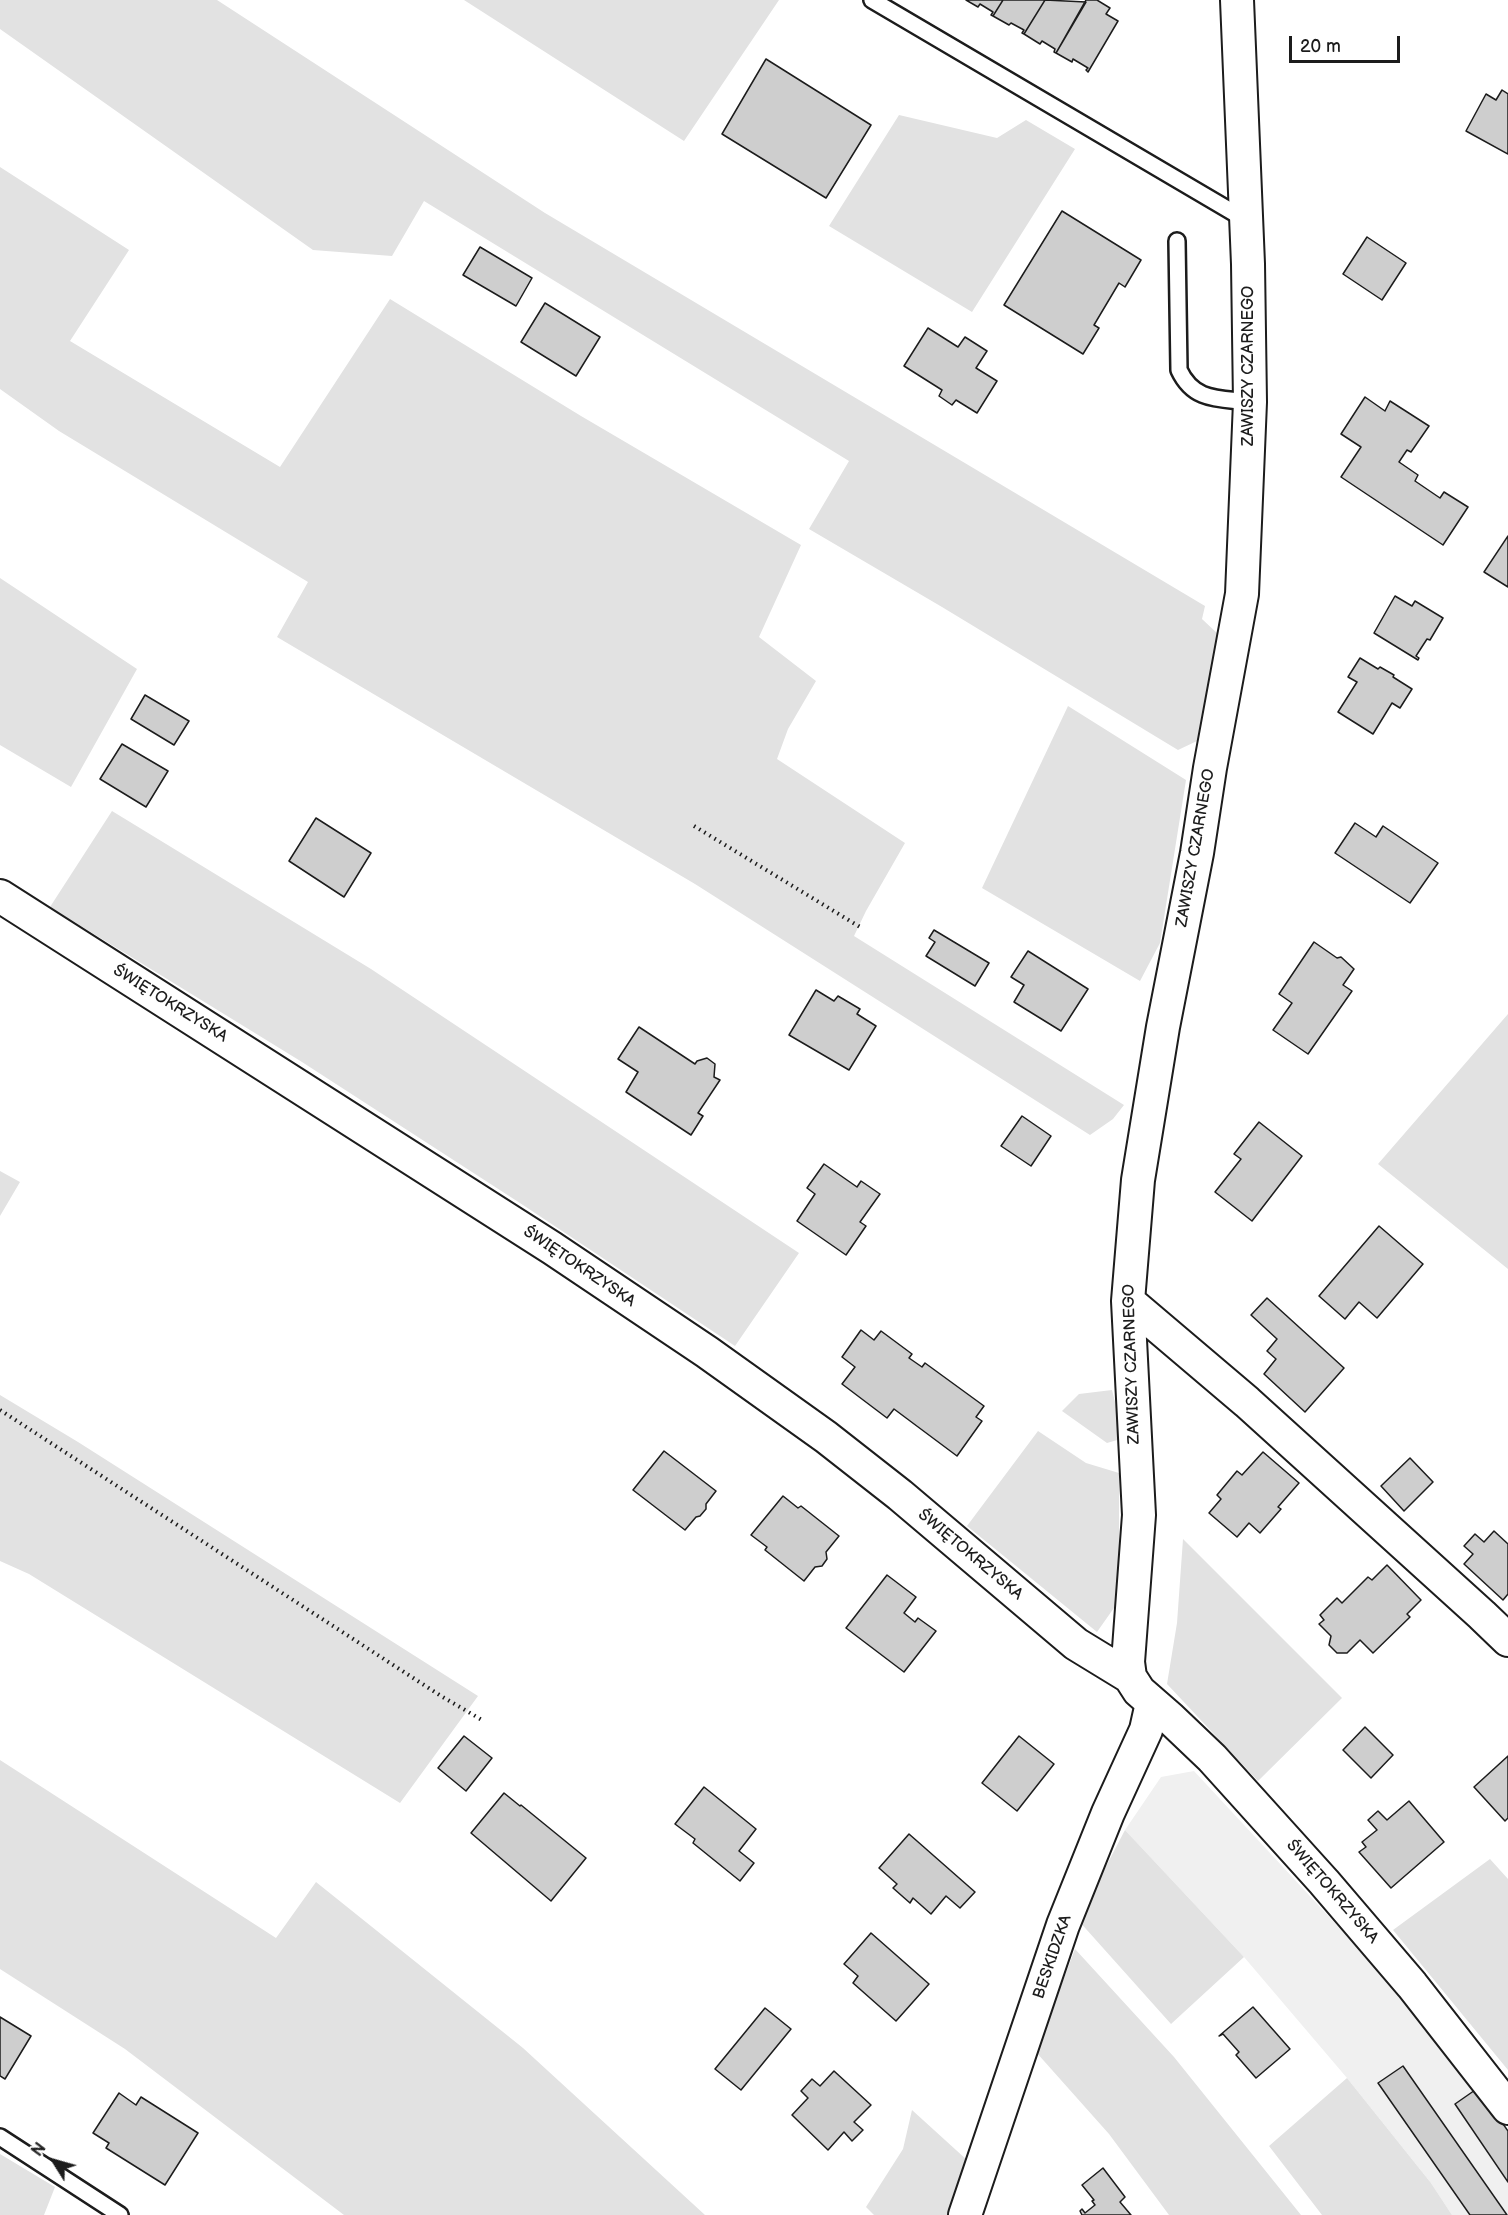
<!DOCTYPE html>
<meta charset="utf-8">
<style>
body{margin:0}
#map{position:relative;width:1508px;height:2215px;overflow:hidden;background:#fff;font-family:"Balsamiq Sans",sans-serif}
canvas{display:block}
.north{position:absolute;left:24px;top:2131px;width:60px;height:60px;-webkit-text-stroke:4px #fff;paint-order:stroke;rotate:307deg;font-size:16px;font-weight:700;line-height:24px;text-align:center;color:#1c1c1c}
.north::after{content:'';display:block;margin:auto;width:21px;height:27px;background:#1c1c1c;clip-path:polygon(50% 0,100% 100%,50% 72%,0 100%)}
.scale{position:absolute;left:1289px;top:36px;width:111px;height:27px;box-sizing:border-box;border:3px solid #1c1c1c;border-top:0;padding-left:8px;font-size:18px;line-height:21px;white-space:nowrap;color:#1c1c1c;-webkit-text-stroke:4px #fff;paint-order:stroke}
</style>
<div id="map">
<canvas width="1508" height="2215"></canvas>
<div class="north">N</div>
<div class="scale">20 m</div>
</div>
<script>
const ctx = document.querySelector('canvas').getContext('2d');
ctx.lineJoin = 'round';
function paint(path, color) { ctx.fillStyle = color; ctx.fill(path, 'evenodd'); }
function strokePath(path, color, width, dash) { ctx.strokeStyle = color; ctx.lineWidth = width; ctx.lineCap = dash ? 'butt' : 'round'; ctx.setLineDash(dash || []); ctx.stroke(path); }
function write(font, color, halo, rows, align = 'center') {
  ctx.font = font + ' "Balsamiq Sans",sans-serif'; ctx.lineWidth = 4.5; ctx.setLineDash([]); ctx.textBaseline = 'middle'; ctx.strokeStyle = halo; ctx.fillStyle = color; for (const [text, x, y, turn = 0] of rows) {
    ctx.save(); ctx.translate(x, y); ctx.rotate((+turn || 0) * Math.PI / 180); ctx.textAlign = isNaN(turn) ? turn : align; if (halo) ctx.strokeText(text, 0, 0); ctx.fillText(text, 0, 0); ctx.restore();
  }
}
const built = new Path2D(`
 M1194,1771L1371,1962L1474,2086L1508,2134V2215H1452L1431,2183L1347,2078L1244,1957L1125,1830L1161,1777Z`);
const green = new Path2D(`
 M0,0H217L545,213L1205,606L1202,619L1218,634L1197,741L1178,750L942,607L809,529L849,461L424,201L392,256L313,250L0,29Z
 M464,0H779L684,141Z
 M899,115L997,138L1026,120L1075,149L972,312L829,226Z
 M0,167L129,250L70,341L280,467L390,299L581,416L801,545L759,637L816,681L788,729L777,759L905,843L866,911L854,936L1124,1105L1113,1119L1090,1135L695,884L277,637L308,582L59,431L0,389Z
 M0,578L137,669L71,787L0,745Z
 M1068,706L1186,780L1160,943L1140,981L982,888Z
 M112,811L371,969L799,1253L735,1346L523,1205L302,1062L50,907Z
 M1508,1014V1269L1378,1164Z
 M0,1171L20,1182L0,1216Z
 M1112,1390L1124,1438L1107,1443L1062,1411L1079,1394Z
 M0,1395L78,1442L478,1696L400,1803L29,1574L0,1561Z
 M1038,1431L1086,1463L1119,1473V1561L1116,1605L1097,1632L967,1526Z
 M1183,1539L1342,1698L1258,1781L1167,1684L1177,1623Z
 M0,1760L276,1938L316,1882L523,2048L705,2215H344L125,2049L0,1969Z
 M1125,1830L1244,1957L1171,2024L1078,1920Z
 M1490,1859L1508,1879V2070L1393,1930Z
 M1075,1949L1174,2057L1301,2215H1169L1109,2134L1036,2052Z
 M1347,2078L1431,2183L1452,2215H1322L1269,2146Z
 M912,2110L967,2160L950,2215H874L866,2207L903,2149Z
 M0,2154L55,2187L44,2215H0Z`);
const building = new Path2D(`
 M966,0H1003L993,16L991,15L993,12L980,4L978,7Z
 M1003,0H1045L1024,34L1022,33L1024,30L1011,23L1009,25L993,16Z
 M1045,0L1086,2L1056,53L1054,52L1055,49L1042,41L1040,44L1024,34Z
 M1086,0H1097L1110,8L1106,14L1118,21L1088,72L1086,70L1088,68L1073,59L1072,62L1056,53Z
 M766,59L871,125L826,198L722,134Z
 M1502,90L1508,94V154L1466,131L1486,94L1496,100Z
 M1062,211L1141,260L1125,287L1119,283L1094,325L1099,328L1083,354L1004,305Z
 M1367,237L1406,263L1382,300L1343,274Z
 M480,247L532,278L516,306L463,275Z
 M545,303L600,337L576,376L521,342Z
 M928,328L958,347L965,337L987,351L976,368L997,381L977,413L956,400L952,405L939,396L942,390L904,366Z
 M1365,397L1385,411L1390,401L1429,426L1411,452L1407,450L1399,462L1418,475L1415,481L1440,498L1444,492L1468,507L1443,545L1341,477L1361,447L1341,434Z
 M1508,536V587L1484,572Z
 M1395,596L1412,606L1415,601L1443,618L1430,640L1427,639L1416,656L1419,658L1418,660L1374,633Z
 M1360,658L1378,669L1380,667L1394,675L1393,677L1412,689L1400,708L1392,703L1373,734L1338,712L1357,682L1348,677Z
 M145,695L189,721L174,745L131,719Z
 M122,744L168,771L146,807L100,779Z
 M316,818L371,853L344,897L289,861Z
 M1355,823L1376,837L1383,826L1438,863L1410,903L1335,853Z
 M934,930L989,963L975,986L926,956L935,942L929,938Z
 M1314,942L1337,958L1341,957L1354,969L1343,985L1352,991L1308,1054L1273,1030L1292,1003L1279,994Z
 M1028,951L1088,989L1061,1031L1014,1002L1024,985L1011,977Z
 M816,990L834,1001L838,996L860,1009L857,1014L876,1026L849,1070L789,1035Z
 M639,1027L695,1064L697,1061L707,1058L715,1064L714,1077L720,1080L698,1113L703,1116L691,1135L626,1092L638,1072L618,1059Z
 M1022,1116L1051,1136L1031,1166L1001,1146Z
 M1259,1122L1302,1156L1252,1221L1215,1192L1241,1159L1234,1154Z
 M824,1164L857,1187L861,1181L880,1194L860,1222L866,1226L846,1255L797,1221L815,1194L807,1188Z
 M1379,1226L1423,1264L1377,1318L1359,1302L1345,1319L1319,1296Z
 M1267,1298L1344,1368L1305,1412L1264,1374L1276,1359L1267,1351L1277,1339L1251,1315Z
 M861,1330L874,1340L881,1331L912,1354L909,1358L922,1367L925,1363L984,1406L976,1417L982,1421L957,1456L894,1409L887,1418L842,1384L855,1367L842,1357Z
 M664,1451L716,1491L706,1504V1509L700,1516L696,1517L685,1530L633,1490Z
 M1263,1452L1299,1483L1278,1507L1281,1509L1260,1533L1249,1523L1237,1537L1209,1513L1221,1499L1217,1495L1237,1471L1242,1475Z
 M1410,1458L1433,1482L1404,1511L1381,1486Z
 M783,1496L798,1508L801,1506L839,1536L826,1552L827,1559L822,1566L815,1567L804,1581L765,1550L767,1547L751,1535Z
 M1494,1531L1508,1544V1594L1503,1600L1464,1564L1473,1554L1464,1546L1475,1534L1484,1542Z
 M1387,1565L1421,1600L1407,1614L1410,1617L1373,1653L1360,1640L1347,1653H1337L1329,1645L1331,1636L1319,1624L1324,1620L1320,1615L1337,1598L1342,1603L1368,1577L1372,1580Z
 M887,1575L916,1597L904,1613L915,1622L918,1618L936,1631L904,1672L846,1628Z
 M1365,1727L1393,1755L1371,1778L1343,1750Z
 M464,1736L492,1758L466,1791L438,1768Z
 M1019,1736L1054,1764L1017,1811L982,1783Z
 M1508,1756V1818L1505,1821L1474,1787Z
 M704,1787L756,1829L739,1851L754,1863L740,1881L693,1843L695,1839L675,1824Z
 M504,1793L520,1806L521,1805L586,1858L551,1901L471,1833Z
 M1409,1801L1444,1842L1391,1888L1359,1852L1366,1847L1362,1842L1377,1830L1368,1820L1378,1811L1387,1820Z
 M909,1834L975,1892L960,1908L946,1896L931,1914L913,1898L910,1903L893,1888L897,1884L879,1868Z
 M871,1933L929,1984L896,2021L853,1983L858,1976L844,1964Z
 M1253,2007L1290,2049L1256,2078L1236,2055L1239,2052L1223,2034L1219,2036Z
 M765,2008L791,2029L741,2090L715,2069Z
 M0,2017L31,2036L5,2079L0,2076Z
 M1403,2066L1507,2215H1470L1378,2083Z
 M834,2071L871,2105L854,2122L863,2130L852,2141L844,2132L828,2150L792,2115L808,2098L801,2091L812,2079L820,2086Z
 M1478,2088L1508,2131V2182L1455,2104Z
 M119,2093L136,2105L141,2097L198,2133L165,2185L106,2148L109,2143L93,2133Z
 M1103,2168L1125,2197L1120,2202L1131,2215H1082L1080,2211L1082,2209L1085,2213L1095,2205L1092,2201L1094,2200L1082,2185Z`);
const path = new Path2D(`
 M694,826L860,927
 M0,1410L441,1696L482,1720`);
const service = new Path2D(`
 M872,0L1246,220
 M1177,241L1179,370C1194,402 1219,398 1250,402
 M0,2137L120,2215`);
const minor = new Path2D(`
 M1237,0L1248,264L1250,402L1242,594L1210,768L1197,853L1163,1027L1138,1180L1128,1301L1139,1515L1128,1662L1130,1677L1139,1691L1170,1718L1212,1758L1324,1882L1412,1985L1508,2108
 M0,896L552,1248L707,1352L826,1437L900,1495L1076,1644L1130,1677
 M1128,1301L1247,1402L1482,1615L1508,1640
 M965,2215L1063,1925L1108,1813L1146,1730L1152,1703`);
const streetNames = [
 ["ZAWISZY CZARNEGO",1249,366,-90],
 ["ZAWISZY CZARNEGO",1196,848,-80],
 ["ŚWIĘTOKRZYSKA",170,1004,32],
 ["ŚWIĘTOKRZYSKA",579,1267,34],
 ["ZAWISZY CZARNEGO",1132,1364,-92],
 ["ŚWIĘTOKRZYSKA",970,1555,40],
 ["ŚWIĘTOKRZYSKA",1332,1892,49],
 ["BESKIDZKA",1053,1957,-71]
];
paint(built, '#f0f0f0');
paint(green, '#e2e2e2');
paint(building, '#cecece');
strokePath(building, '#1c1c1c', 1.5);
strokePath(service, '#1c1c1c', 20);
strokePath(minor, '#1c1c1c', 36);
strokePath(path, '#1c1c1c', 4, [1.5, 4.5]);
strokePath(service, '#fff', 15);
strokePath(minor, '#fff', 32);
write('16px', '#1c1c1c', '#fff', streetNames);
</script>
